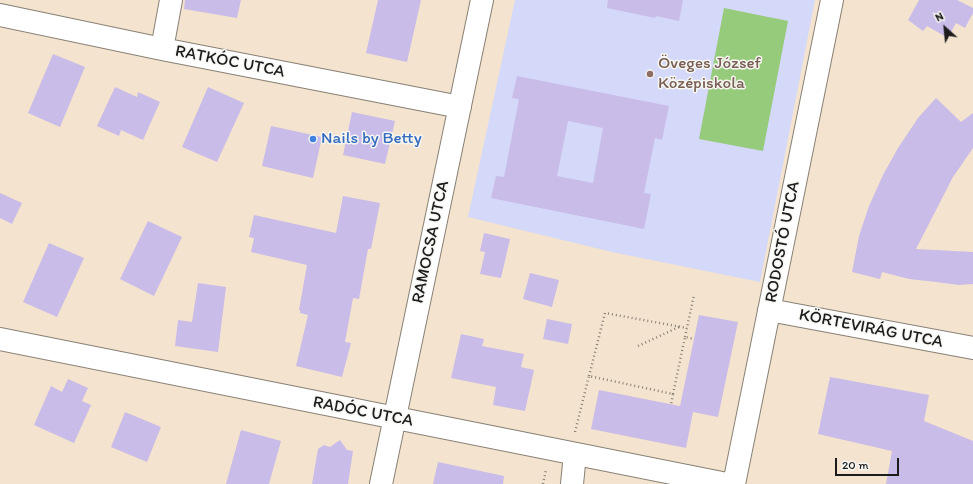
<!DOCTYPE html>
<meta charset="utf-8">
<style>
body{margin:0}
#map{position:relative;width:973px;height:484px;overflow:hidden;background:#f4e3ce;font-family:Itim,sans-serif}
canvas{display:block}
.north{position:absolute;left:925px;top:8px;width:40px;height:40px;-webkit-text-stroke:3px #f6f6f2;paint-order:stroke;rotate:333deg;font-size:11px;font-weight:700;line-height:16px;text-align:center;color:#1c1c1c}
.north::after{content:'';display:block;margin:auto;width:14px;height:18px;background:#1c1c1c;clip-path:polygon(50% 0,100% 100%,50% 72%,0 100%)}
.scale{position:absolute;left:835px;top:458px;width:64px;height:18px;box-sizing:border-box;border:2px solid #1c1c1c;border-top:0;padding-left:5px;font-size:12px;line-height:14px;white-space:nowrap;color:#1c1c1c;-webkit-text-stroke:3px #f6f6f2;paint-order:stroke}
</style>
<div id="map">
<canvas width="973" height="484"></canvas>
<div class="north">N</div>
<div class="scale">20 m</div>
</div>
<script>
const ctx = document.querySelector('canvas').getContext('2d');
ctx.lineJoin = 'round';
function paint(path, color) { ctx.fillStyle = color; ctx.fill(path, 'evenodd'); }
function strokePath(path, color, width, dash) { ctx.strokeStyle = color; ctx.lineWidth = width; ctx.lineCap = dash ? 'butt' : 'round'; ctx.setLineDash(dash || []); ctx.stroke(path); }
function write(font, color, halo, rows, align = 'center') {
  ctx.font = font + ' Itim,sans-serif'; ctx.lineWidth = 3; ctx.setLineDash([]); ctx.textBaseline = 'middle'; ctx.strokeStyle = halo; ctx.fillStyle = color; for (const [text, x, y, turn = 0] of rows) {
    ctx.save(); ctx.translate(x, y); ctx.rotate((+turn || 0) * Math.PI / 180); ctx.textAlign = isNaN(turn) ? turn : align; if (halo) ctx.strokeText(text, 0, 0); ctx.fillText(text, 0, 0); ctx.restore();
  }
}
const built = new Path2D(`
 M515,0H815L760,282L612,252L468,217Z`);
const green = new Path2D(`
 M724,8L788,21L763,151L699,139Z`);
const building = new Path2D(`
 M185,0H241L237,18L184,9Z
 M378,0H421L407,62L366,53Z
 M608,0H683L679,21L656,16L655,18L607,8Z
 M919,0H957L973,8V13L965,28L956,23L948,38L927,26L923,31L908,20Z
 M53,54L85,67L60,127L28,113Z
 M517,76L669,106L662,140L655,138L644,193L651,194L644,229L491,198L496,176L504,177L519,99L512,98ZM568,121L603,128L593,183L557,176Z
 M115,87L137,97L138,92L160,102L143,140L121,130L119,136L97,126Z
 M208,87L244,103L217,162L182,147Z
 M936,98L961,122L973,113V148L953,177L916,249L973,252V284L959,285L936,282L909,279L882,272L880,279L852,272L859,236L869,206L883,175L898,148L918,118Z
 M352,112L395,121L385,164L343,155Z
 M271,126L322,137L313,178L262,166Z
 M0,193L22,203L12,224L0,218Z
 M343,196L380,203L371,249H368L359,299L353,298L345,342L351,343L342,377L296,366L308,315L300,313V310H299L307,265L251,252L254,238L249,237L254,215L336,233Z
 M148,221L182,237L154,296L120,279Z
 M484,233L510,239L501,278L480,274L485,252L480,251Z
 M49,243L84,258L57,317L23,302Z
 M530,273L559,280L552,307L523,299Z
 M198,283L226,287L218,352L175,346L178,320L192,322Z
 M699,315L738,322L718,417L693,412L686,448L591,429L599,390L680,406Z
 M547,319L572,324L568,344L543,339Z
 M461,334L484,339L482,346L524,354L521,367L534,370L525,411L493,405L496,387L451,378Z
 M830,377L929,395L924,421L973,441V484H886L892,451L818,434Z
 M68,379L88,388L82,401L91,405L74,443L34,425L51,386L62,392Z
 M125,412L161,427L147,462L111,447Z
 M241,430L281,441L269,484H226Z
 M340,440L347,450L353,451L348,484H312L318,449L324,445L330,447Z
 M438,462L504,476L503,484H433Z`);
const path = new Path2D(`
 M685,337L694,295
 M638,346L679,327
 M589,376L605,313L687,328
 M673,394L685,337L694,339
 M575,432L589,376L673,394L671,405
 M543,484L546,470`);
const minor = new Path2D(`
 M0,15L162,49L460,107
 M162,49L171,0
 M769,310L973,348
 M0,339L727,484
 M381,484L482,0
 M572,484L574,464
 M734,484L832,0`);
const markers = [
 [650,74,4,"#8d6e63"],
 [313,139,4,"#3f7fe0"]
];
const streetNames = [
 ["RATKÓC UTCA",230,62,11],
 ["RAMOCSA UTCA",431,242,-78],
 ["RODOSTÓ UTCA",783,242,-79],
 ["KÖRTEVIRÁG UTCA",871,329,11],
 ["RADÓC UTCA",363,412,11]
];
const educationNames = [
 ["Öveges József",658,64],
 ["Középiskola",658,84]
];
const shopNames = [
 ["Nails by Betty",321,139]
];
paint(built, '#d4d8f9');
paint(green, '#97cb7c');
paint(building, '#c9bce8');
strokePath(minor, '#888075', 24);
strokePath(path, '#888075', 2.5, [1, 3]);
strokePath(minor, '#fff', 22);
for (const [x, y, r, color] of markers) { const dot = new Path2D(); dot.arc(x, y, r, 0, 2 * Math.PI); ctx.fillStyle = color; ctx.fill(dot); strokePath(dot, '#f6f6f2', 1.5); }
write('17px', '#1c1c1c', '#f6f6f2', streetNames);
write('17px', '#785e54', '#f6f6f2', educationNames, 'left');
write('17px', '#366cbe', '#f6f6f2', shopNames, 'left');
</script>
